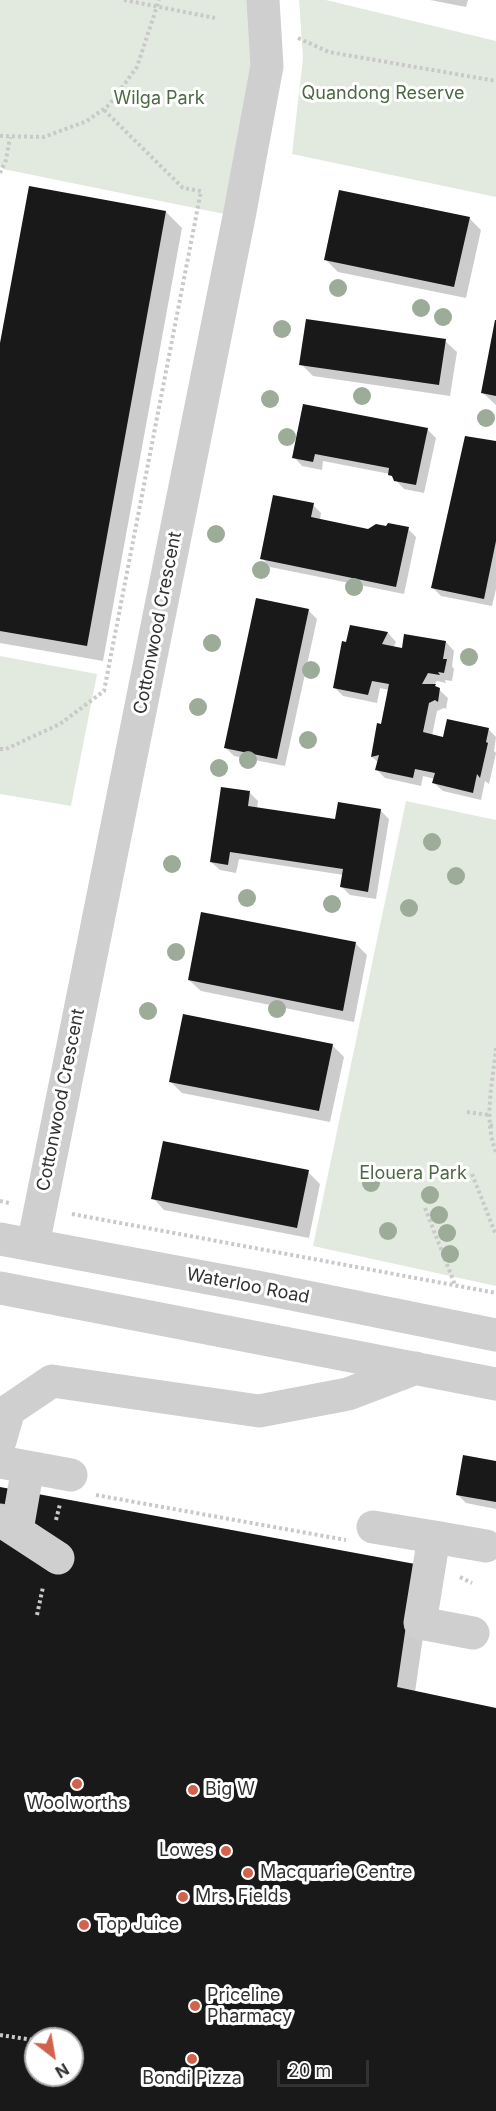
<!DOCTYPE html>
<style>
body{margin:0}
#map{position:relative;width:496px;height:2111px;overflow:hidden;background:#fff;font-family:Inter,sans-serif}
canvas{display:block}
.north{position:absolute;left:24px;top:2027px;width:60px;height:60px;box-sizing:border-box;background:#fff;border:2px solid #adadad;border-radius:50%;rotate:149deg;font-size:16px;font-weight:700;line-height:24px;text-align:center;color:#323232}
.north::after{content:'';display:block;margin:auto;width:21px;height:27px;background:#d1634c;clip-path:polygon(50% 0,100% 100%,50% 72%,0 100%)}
.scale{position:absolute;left:277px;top:2060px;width:92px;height:27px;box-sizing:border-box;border:3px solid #323232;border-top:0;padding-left:8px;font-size:18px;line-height:21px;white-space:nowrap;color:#323232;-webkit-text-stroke:4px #fff;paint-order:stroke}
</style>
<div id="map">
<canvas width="496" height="2111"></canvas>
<div class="north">N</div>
<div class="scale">20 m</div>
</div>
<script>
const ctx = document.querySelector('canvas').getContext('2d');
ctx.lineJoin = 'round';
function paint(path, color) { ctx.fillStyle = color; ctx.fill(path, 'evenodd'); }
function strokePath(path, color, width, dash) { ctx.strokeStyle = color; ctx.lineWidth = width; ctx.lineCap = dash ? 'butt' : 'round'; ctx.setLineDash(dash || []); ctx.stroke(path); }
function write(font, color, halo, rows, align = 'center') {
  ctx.font = font + ' Inter,sans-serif'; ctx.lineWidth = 6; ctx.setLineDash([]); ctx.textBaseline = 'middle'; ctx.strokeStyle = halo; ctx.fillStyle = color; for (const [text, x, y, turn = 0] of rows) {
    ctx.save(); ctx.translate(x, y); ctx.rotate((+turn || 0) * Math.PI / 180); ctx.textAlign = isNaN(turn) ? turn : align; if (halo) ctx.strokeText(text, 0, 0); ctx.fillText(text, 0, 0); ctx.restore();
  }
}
const green = new Path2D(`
 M0,0H263L239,217L3,169L0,167Z
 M299,0H326L496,41V197L292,154L303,58Z
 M0,656L97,674L71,806L0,794Z
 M406,801L496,820V1286L313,1246Z`);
const shadow = new Path2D(`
 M430,0H468L466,7Z
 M166,212L182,228L103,661L0,643V352Z
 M469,218L481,230L466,298L338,272L326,260Z
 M496,322V405L483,393Z
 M445,341L457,352L450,396L313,376L301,364Z
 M427,429L436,438L424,493L404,489L390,474L323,461L322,470L302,466L294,457Z
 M496,443V589L492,606L441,596L433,588Z
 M313,505L321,513L320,520L369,531L408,529L416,537L404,594L270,567L262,558Z
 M308,610L317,619L285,766L234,756L225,747Z
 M351,626L388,633L396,642L393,648L403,649L446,642L454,651L452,666L454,669L452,681L445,680L446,683L437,681L434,685L448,698L446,709L444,708L437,711L432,736L444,738L488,729L496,737L494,751L496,753L489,784L485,781L481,800L443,791L434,783L435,779L423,776L421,786L385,778L377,770L379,763L372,757L379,725H382L389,690L380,688L377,703L343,696L334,687Z
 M250,793L258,801L257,809L336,821L380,810L389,819L376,899L350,895L342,887L344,875L239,859L236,873L220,870L211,862Z
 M356,944L367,955L354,1022L201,991L189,980Z
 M332,1045L344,1057L330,1122L182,1093L171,1082Z
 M308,1172L320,1184L309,1238L164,1210L153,1198Z
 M496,1463V1509L466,1503L457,1494Z
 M0,1489L431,1582L415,1692L496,1709V2111H0ZM36,2039H72V2075H36Z`);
const building = new Path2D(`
 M29,186L166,211L87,646L0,631V343Z
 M339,190L470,217L454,287L324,260Z
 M306,319L446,339L439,385L299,365Z
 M495,320H496V396L481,393Z
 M303,404L428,428L416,485L394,481L392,476L388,475L389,468L315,454L313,462L292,458Z
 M465,436L496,441V541L484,599L431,588Z
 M273,495L314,503L311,517L368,529L376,524L386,526L388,523L409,527L396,587L260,559Z
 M256,598L309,609L277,759L224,748Z
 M350,625L388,632L382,644L402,648L404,634L446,641L443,659H447L444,673L438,672L440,675L428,673L422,684H436L435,686L440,688L438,702L435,700L429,703L423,732L443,737L447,719L489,728L486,742L488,743L480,778L477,774L473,793L432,783L435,773L415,769L413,778L375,770L379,755L371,757L377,723L381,724L389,684L372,681L368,695L333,688L342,641L346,642Z
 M221,787L250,791L248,806L335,819L338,802L381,809L368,892L340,887L343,869L230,852L228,865L210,862Z
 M201,912L356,942L343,1011L188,980Z
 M183,1014L333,1044L319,1111L169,1082Z
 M163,1141L309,1170L297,1228L151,1199Z
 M463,1455L496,1461V1502L456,1495Z
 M0,1487L415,1564L397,1687L496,1708V2111H0ZM36,2039H72V2075H36Z`);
const path = new Path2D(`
 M124,0L215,18
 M298,38L329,52L496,81
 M0,136L44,137L87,121L109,105L137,67L159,0
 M0,173L6,160L10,137
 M0,749H6L60,724L104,691L201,191L183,188L103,109
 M496,1048C493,1081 483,1120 496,1152
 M467,1112L489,1115
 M490,1126L496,1125
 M472,1174L496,1235
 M0,1201L9,1203
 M425,1208L455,1285
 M72,1214L496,1293
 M96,1495L346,1540
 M56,1520L60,1504
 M460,1577L472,1583
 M37,1615L43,1587
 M0,2035L33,2040`);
const minor = new Path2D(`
 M0,1239L267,1289L496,1335
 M33,1245L239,217L267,66L263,0
 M0,1288L496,1384
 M0,1441L9,1410L52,1381L259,1411L348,1394L416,1368
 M0,1462L71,1475
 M0,1520L58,1558
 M373,1527L434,1537
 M17,1530L28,1467
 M473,1633L420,1623L434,1537L486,1546`);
const trees = [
 [338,288],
 [421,308],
 [443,317],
 [282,329],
 [362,396],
 [270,399],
 [486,418],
 [287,437],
 [216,534],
 [261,570],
 [354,587],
 [212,643],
 [469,657],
 [311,670],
 [198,707],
 [308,740],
 [248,760],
 [219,768],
 [432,842],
 [172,864],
 [456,876],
 [247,898],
 [332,904],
 [409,908],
 [176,952],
 [277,1009],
 [148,1011],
 [371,1183],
 [430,1195],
 [439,1215],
 [388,1231],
 [447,1233],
 [450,1254]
];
const markers = [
 [77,1784,6,"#d1634c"],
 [193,1790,6,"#d1634c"],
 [226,1851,6,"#d1634c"],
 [248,1873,6,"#d1634c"],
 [183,1897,6,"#d1634c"],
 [84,1925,6,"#d1634c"],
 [195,2006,6,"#d1634c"],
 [192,2059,6,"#d1634c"]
];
const parkNames = [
 ["Quandong Reserve",383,94],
 ["Wilga Park",159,99],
 ["Elouera Park",413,1174]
];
const streetNames = [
 ["Cottonwood Crescent",158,623,-79],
 ["Cottonwood Crescent",61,1100,-79],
 ["Waterloo Road",248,1286,11]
];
const poiNames = [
 ["Big W",205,1790],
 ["Woolworths",77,1804,"center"],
 ["Lowes",214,1851,"right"],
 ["Macquarie Centre",260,1873],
 ["Mrs. Fields",195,1897],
 ["Top Juice",96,1925],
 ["Priceline",207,1996],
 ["Pharmacy",207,2017],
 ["Bondi Pizza",192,2079,"center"]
];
paint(green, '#e2eadf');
paint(shadow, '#0003');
paint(building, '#191919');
strokePath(path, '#c9c9c9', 4, [3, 3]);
strokePath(minor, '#cfcfcf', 33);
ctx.fillStyle = '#9dac98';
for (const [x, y] of trees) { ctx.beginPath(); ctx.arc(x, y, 9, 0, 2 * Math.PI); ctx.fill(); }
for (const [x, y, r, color] of markers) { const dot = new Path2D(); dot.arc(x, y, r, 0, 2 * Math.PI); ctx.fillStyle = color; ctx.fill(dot); strokePath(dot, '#fff', 2); }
write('18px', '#4c6944', '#fff', parkNames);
write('18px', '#323232', '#fff', streetNames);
write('18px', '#323232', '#fff', poiNames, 'left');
</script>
